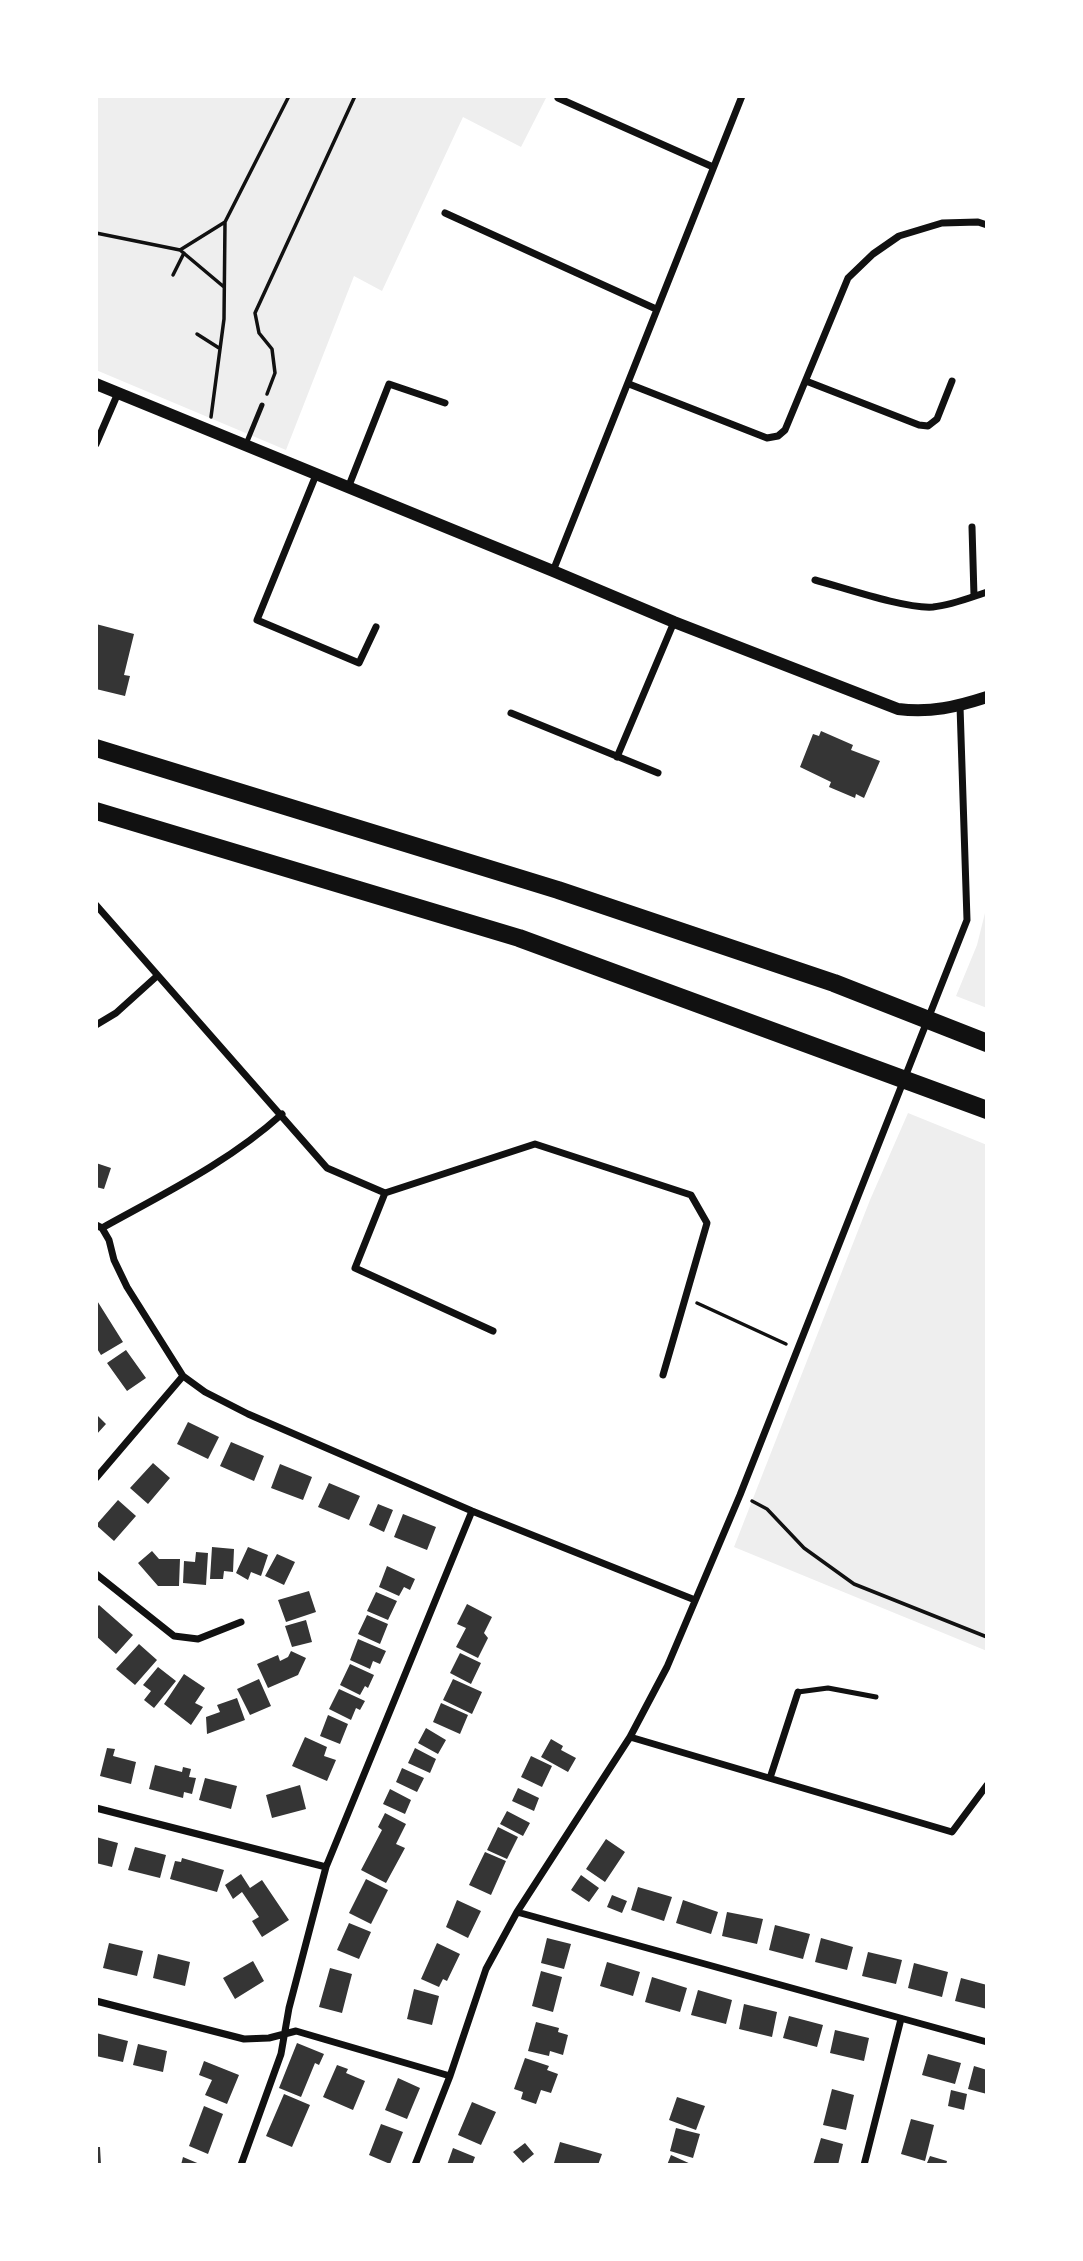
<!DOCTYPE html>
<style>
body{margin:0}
#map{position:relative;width:1083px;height:2261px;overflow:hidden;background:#fff;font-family:Georgia,serif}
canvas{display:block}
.frame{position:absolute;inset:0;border:98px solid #fff;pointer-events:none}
</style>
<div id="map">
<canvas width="1083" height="2261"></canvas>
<div class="frame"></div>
</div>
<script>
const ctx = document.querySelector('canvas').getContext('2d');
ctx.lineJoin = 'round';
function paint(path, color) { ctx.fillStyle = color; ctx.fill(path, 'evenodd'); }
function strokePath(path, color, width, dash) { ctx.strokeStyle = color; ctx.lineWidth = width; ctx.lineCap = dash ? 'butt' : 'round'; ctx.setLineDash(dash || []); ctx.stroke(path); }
const green = new Path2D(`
 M96,96H547L521,147L463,117L382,291L354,276L286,450L96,370Z
 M986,847H987V1008L956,996L977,945L985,913Z
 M908,1113L987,1145V1651L734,1547L870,1200Z`);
const building = new Path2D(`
 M96,624L134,634L124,675L130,676L125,696L96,689Z
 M821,731L853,745L851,750L880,761L864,798L856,794L855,798L829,787L831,782L800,767L813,734L819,736Z
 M96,1163L111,1168L104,1189L96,1187Z
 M96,1299L123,1342L101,1355L96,1347Z
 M126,1350L146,1378L127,1391L107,1363Z
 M96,1414L106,1424L96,1435Z
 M188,1422L219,1437L208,1459L177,1444Z
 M231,1442L264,1456L254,1481L220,1466Z
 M153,1463L170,1478L148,1504L130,1488Z
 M280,1464L312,1477L303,1500L271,1488Z
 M329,1483L360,1496L349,1520L318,1507Z
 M118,1500L136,1516L114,1541L96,1525Z
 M378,1504L393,1510L384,1532L369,1525Z
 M403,1514L436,1527L427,1550L394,1537Z
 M212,1547L234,1549L233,1572L224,1571L223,1579H210Z
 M248,1547L268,1555L261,1576L251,1572L248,1580L236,1573Z
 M152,1551L159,1559H180L179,1586H158L138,1563Z
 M196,1552L208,1553L206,1585L183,1583L184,1561L195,1562Z
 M277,1554L295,1562L284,1585L265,1576Z
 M387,1566L415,1579L410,1590L404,1587L399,1596L379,1587Z
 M309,1591L316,1612L286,1622L278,1600Z
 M376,1592L397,1601L388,1620L367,1611Z
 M467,1604L492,1617L484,1633L488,1638L478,1658L456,1647L466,1628L457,1624Z
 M99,1605L133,1635L116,1654L96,1636V1608Z
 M367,1615L388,1624L380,1644L358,1634Z
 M306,1620L312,1642L292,1647L285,1626Z
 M358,1639L386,1651L380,1664L373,1661L370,1669L350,1660Z
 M139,1644L157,1660L135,1685L116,1669Z
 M291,1651L306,1658L298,1675L268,1688L257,1664L278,1655L280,1661L288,1657Z
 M460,1653L481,1663L471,1684L450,1673Z
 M350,1664L374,1675L368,1688L365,1686L360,1695L340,1685Z
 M158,1667L176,1681L154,1708L144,1700L151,1691L143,1685Z
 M184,1674L205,1688L195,1703L203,1707L191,1725L164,1704Z
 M259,1679L271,1706L250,1715L237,1689Z
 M453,1679L482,1692L472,1714L443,1700Z
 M339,1689L365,1701L360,1710L356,1708L351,1720L329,1709Z
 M237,1698L245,1720L207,1734L206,1717L220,1712L217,1705Z
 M441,1703L468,1715L460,1734L433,1722Z
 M328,1715L348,1724L340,1744L320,1736Z
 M426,1728L446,1740L438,1754L418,1743Z
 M305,1737L327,1747L324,1756L336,1760L327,1781L292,1766Z
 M551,1739L563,1746L561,1750L576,1758L568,1772L541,1757Z
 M107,1748L115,1749L113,1756L136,1762L131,1784L100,1776Z
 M415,1748L436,1759L430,1773L408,1763Z
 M531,1756L552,1766L542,1787L521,1777Z
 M155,1765L182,1772L183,1767L191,1769L189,1777L196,1778L192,1794L184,1792L183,1798L149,1789Z
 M402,1768L424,1778L417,1792L396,1782Z
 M205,1778L237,1786L231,1809L199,1800Z
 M300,1785L306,1809L272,1818L266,1795Z
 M518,1788L539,1798L534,1811L512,1801Z
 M390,1789L411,1800L405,1814L383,1804Z
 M507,1811L530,1823L523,1836L500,1824Z
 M385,1813L406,1824L396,1844L405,1848L386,1883L361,1870L382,1830L378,1827Z
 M498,1827L518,1837L507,1859L487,1850Z
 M96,1837L118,1843L112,1867L96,1863Z
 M606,1839L625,1852L605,1882L586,1869Z
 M135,1847L166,1855L160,1878L128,1870Z
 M485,1852L506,1861L491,1895L469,1885Z
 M182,1858L224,1870L217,1892L170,1879L175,1861L181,1862Z
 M241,1874L250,1888L262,1880L289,1920L262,1937L252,1921L259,1917L242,1892L233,1899L225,1885Z
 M581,1875L599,1888L589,1902L571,1890Z
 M366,1879L388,1890L371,1924L349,1913Z
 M638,1887L672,1897L664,1921L631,1910Z
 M612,1895L627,1901L622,1913L607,1907Z
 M457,1900L481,1911L468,1938L446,1927Z
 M683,1900L718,1912L711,1934L676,1923Z
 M727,1912L763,1919L757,1944L722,1936Z
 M349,1923L371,1932L359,1959L337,1950Z
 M775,1925L810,1934L803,1959L769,1950Z
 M547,1938L571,1944L564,1969L541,1963Z
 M821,1938L853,1947L847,1970L815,1962Z
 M109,1943L143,1951L137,1976L103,1968Z
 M437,1943L460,1954L447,1981L443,1979L439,1987L421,1979Z
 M868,1952L902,1960L896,1984L862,1976Z
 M158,1954L190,1962L185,1986L153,1978Z
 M253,1961L264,1981L235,1999L223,1978Z
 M607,1962L640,1972L633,1996L600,1986Z
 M914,1963L948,1972L942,1997L908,1988Z
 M330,1968L352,1974L342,2013L319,2007Z
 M541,1971L562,1977L553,2012L532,2006Z
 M652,1977L687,1988L680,2012L645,2002Z
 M961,1978L987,1985V2009L955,2001Z
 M414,1989L439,1996L432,2025L407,2019Z
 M698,1990L732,2000L726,2024L691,2015Z
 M744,2004L777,2012L772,2037L739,2029Z
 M789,2016L823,2025L817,2047L783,2038Z
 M536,2022L559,2028L558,2032L568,2035L563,2055L550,2051L549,2056L528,2051Z
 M835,2030L869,2038L864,2061L830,2053Z
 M96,2033L128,2041L123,2062L96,2056Z
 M297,2043L324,2054L319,2065L315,2063L301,2097L279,2088Z
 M138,2044L167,2051L163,2072L133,2065Z
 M928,2054L961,2063L955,2084L922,2075Z
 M525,2058L549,2066L547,2070L558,2074L551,2093L541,2090L536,2104L521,2099L523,2092L514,2089Z
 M204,2061L239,2075L227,2104L205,2095L212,2080L199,2075Z
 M337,2065L348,2069L346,2073L365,2081L353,2110L323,2097Z
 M974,2066L987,2070V2094L968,2089Z
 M398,2078L420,2088L407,2119L385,2110Z
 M832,2089L854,2095L846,2130L823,2125Z
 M951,2090L967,2094L964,2110L948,2106Z
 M284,2094L310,2105L292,2147L266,2136Z
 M677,2097L705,2106L696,2130L669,2120Z
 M472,2102L496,2112L481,2145L458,2135Z
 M204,2106L223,2114L208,2154L189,2146Z
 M911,2119L934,2125L925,2161L901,2154Z
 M381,2124L403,2132L390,2164L369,2155Z
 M676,2128L700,2134L693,2158L670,2151Z
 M821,2138L843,2144L838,2165H813Z
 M560,2142L602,2154L598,2165L554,2163Z
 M525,2143L534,2154L523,2163L513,2152Z
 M96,2147H100L101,2165H96Z
 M453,2148L475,2157L472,2165H447Z
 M671,2155L693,2165H667Z
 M930,2156L947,2161L946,2165L927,2163Z
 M183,2157L202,2165H181Z`);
const path = new Path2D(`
 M96,233L180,250
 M173,275L184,253
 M224,287L180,250L225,222
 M197,334L219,348
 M267,394L275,373L272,349L259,333L255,313L355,96
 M211,417L224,319L225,222L289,96
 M697,1303L786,1344
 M752,1501L767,1509L804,1548L854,1584L987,1637`);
const service = new Path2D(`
 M246,444L262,405
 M798,1692L828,1688L876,1697`);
const minor = new Path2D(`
 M558,98L713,167
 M445,213L656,309
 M806,381L919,425L928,426L937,419L952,381
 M629,384L767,438L778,436L785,430L848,278L873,254L899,236L942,223L978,222L987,225
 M96,444L118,393
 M316,475L257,620L359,663L376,627
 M348,488L389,384L445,403
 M972,527L974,596
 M553,571L742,96
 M815,580C845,588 905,609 933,607C952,605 969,598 987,592
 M511,713L658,773
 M617,757L674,622
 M96,905L327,1168L385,1193L535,1144L691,1195L707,1223L663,1375
 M96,1025L116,1013L157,976
 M385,1193L355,1268L493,1331
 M96,1225L102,1228L109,1240L114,1260L127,1287L166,1349L183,1376L205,1392L248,1414L472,1511L695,1600
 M102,1228C165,1193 229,1162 282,1114
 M96,1478L183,1376
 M96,1574L174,1636L198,1639L241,1622
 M630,1737L952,1832L987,1785
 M770,1778L798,1692
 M96,1808L326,1867
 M517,1912L987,2042
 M96,2001L244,2039L269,2038L296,2031L450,2076
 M241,2165L281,2054L289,2008L326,1867L472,1511
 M415,2165L450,2076L486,1969L517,1912L630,1737L667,1667L740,1495L967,920L960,706
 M864,2165L901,2019`);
const tertiary = new Path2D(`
 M96,384L553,571L674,622L898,709C931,713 956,707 987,697`);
const motorway = new Path2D(`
 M96,748L558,890L834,983L987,1043
 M96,811L519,938L987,1110`);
paint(green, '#eee');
paint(building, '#353535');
strokePath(path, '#111', 3.5);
strokePath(service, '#111', 5);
strokePath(minor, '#111', 7);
strokePath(tertiary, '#111', 12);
strokePath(motorway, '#111', 18);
</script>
